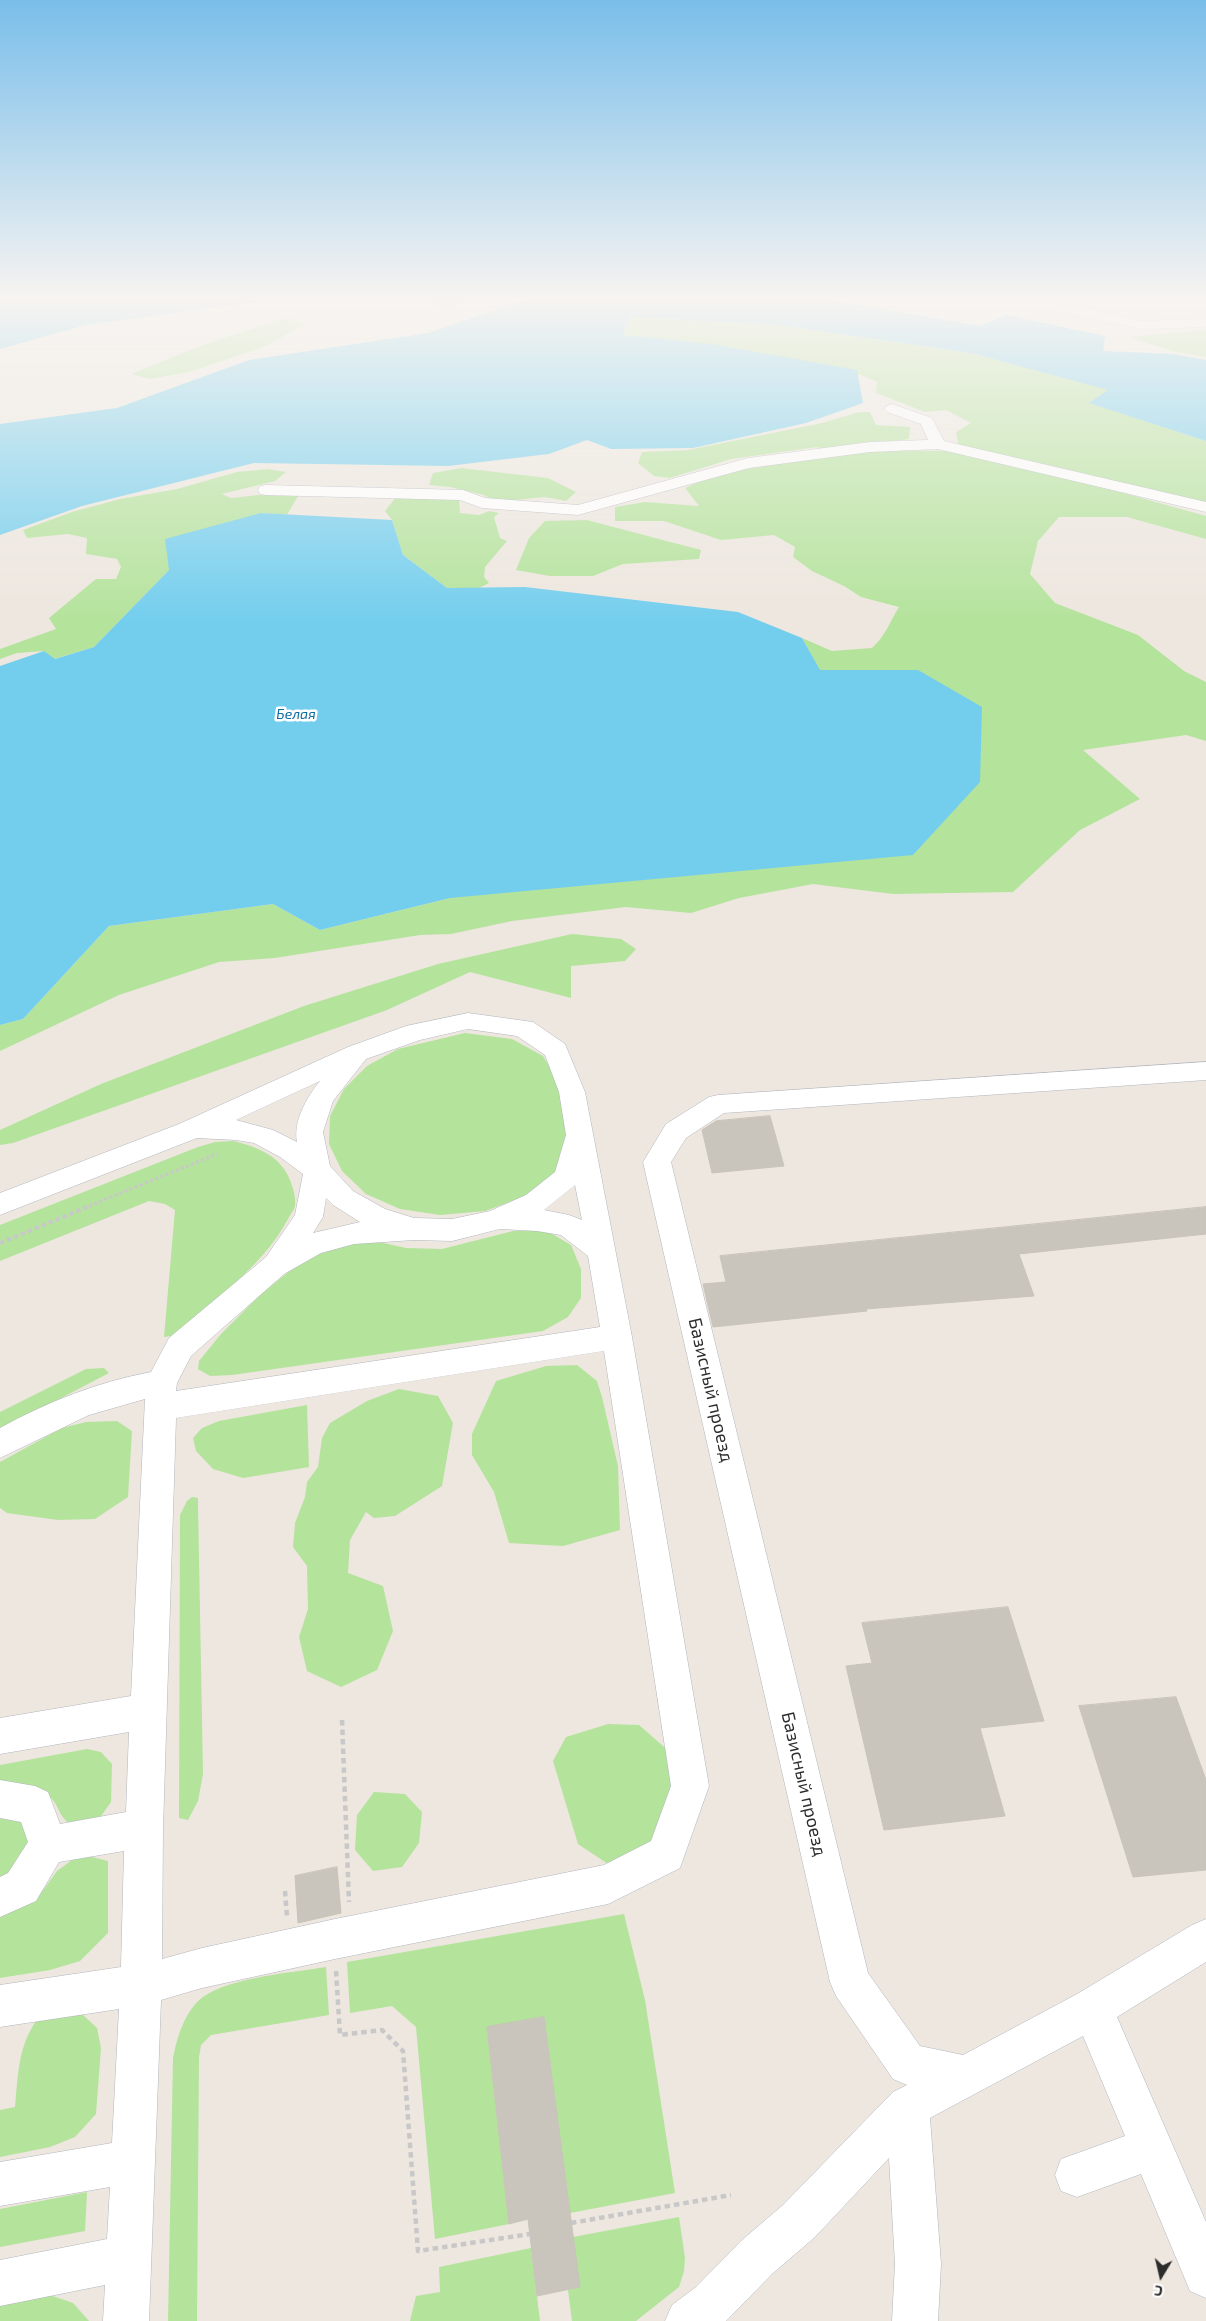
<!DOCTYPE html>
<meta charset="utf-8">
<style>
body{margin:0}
#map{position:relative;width:1206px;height:2321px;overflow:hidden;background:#ede7df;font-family:"Exo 2",sans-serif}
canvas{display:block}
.north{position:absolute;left:1136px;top:2251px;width:50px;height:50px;-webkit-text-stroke:4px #fff;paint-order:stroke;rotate:189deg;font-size:14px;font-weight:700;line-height:20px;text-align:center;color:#2c2c2c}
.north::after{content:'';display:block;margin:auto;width:18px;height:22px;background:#2c2c2c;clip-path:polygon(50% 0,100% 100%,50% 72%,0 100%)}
</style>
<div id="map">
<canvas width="1206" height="2321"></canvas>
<div class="north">С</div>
</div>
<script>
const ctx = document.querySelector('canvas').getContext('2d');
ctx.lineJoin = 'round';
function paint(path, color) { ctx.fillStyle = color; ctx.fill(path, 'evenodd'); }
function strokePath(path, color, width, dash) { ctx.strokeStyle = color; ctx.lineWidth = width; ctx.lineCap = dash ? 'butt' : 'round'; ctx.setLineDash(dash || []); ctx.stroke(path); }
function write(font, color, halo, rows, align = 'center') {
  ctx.font = font + ' "Exo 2",sans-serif'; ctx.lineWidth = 5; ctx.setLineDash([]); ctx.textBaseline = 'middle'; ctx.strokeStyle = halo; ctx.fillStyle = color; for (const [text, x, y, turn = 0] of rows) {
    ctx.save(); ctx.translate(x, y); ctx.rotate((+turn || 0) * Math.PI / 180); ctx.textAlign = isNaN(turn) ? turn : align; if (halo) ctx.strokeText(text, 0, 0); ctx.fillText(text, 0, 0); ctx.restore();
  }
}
const green = new Path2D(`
 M439,297H483C467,301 444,311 429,301Z
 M630,317L777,325L971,353L1109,390L1090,403L1206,441V510L959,447L956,432L971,423L946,410L925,412L876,393L877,382L844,368L623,335Z
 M286,318L305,324L266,346L189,372L150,379L131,374L205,344Z
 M1206,330V357L1176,352L1127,337Z
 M859,412H870L876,425L910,427L909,439L826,451L817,447L731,459L670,478L654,476L638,463L642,452L688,450L822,423Z
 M868,450L949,451L1084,482L1206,516V539L1127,517H1059L1038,541L1030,574L1055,603L1138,635L1184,671L1206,682V741L1186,735L1083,750L1140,799L1080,830L1013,892L893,894L813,884L739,898L691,913L626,907L512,921L451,934L420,935L275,958L219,962L119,995L0,1051V1025L23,1019L109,926L273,904L320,930L450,898L918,670H819L802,638L832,651L872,648C887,634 889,623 899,607L861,597L844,586L812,571L793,557L795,547L774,535L721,540L664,521H615V507L645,502L699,506L685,488L719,473Z
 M461,468L548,478L576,492L566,501L545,497L495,502L484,495L450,487L429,485L433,473Z
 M268,469L286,472L275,481L222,494L231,498L258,495L298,496L287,515L261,513L169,570L94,647L54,659L44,651L17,653L0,659V649L56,629L49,618L96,579H116L121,567L117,559L86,554L87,538L68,534L27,538L23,530L72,512L120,499L177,489L237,472Z
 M396,497L459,498L460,513L479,515L489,511L499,513L494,517L500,538L507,541L485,567L484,577L489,583L479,588H447L403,555L392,520L385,511Z
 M587,520L701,550L699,559L623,564L593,576H550L516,570L529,538L545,521Z
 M572,934L621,939L636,949L625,961L571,966V998L470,972L387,1010L13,1143L0,1145V1130L101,1084L304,1006L438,964Z
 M465,1033L512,1039L543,1056L559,1083L567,1140L557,1172L526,1196L485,1211L440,1215L400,1209L366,1194L342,1171L329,1144L330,1116L344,1089L367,1066L398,1049Z
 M233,1141C256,1146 281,1156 290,1180C293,1188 296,1197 295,1206C294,1210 290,1215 288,1219C262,1268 212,1301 171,1336L164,1337L175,1210L165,1204L149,1201L0,1261V1225L198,1147L215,1142Z
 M513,1231H547L571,1245L581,1269V1298L568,1317L543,1331L232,1375L210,1376L198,1369L199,1361L221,1334L260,1295L302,1261L326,1246L379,1242L406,1248L442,1249Z
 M577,1365L597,1381L602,1397L618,1466L620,1530L563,1546L509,1543L494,1492L472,1455V1434L496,1381L546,1366Z
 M104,1368L109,1373L0,1430V1412L86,1369Z
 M399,1389L438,1396L453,1423L442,1486L395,1516L374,1518L366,1512L350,1540L348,1573L383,1586L393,1631L377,1670L341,1687L307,1671L299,1637L308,1609L307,1566L293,1547L295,1523L305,1497L307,1482L318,1467L322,1438L330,1423L367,1401Z
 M307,1405L309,1467L243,1478L213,1469L196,1451L193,1438L202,1428L219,1421Z
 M117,1421L132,1431L128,1497L95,1519L58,1520L7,1513L0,1508V1462L62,1428L86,1422Z
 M192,1497L198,1498V1504L203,1774L198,1801L188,1820L179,1818L180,1515L187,1501Z
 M608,1724L639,1725L671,1753L674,1788L655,1841L611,1866L578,1844L553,1761L566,1737Z
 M87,1749L101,1752L112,1764L111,1802L99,1819L70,1824C58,1815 60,1808 52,1799C39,1786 17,1786 0,1784V1765Z
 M374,1792L405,1794L422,1812L419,1843L402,1867L373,1871L355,1850L357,1815Z
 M0,1813L10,1814L27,1826L31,1849L0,1886Z
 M84,1855L108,1861V1933L80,1961L50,1970L0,1978V1917L24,1905L44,1889L57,1871L72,1860Z
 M624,1914L645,2000L675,2193L570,2213L544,2017L487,2028L509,2224L435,2239L416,2027L392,2006L350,2013L347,1962Z
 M326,1967L329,2015L211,2035L201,2045L199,2057L197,2321H168L173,2058C177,2038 185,2010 203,1997C231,1977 291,1973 326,1967Z
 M82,2014L97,2028L101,2048L96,2114L75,2137L50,2147L0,2157V2110L15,2107C18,2076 18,2047 36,2021Z
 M87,2192L85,2231L0,2247V2209Z
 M679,2217L685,2258L684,2271L679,2287L636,2321H572L568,2290L579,2287L573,2237Z
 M531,2248L540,2321H410L416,2296L440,2292L439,2267Z
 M47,2294L73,2303L89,2321H0V2303Z`);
const water = new Path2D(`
 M0,297H291L86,325L0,349Z
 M542,297H811L979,326L1006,315L1105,336L1103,351L1173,354L1206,360V441L1089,403L1108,390L971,353L777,325L630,317L623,335L711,344L857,370L863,403L806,423L693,448L611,449L587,440L549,454L448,466L254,463L82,506L0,535V424L117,408L249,360L428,333L516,303Z
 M261,513L392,520L403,555L447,588L525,587L738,612L802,638L820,670H918L982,707L980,782L913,855L450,898L320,930L273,904L109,926L23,1019L0,1025V666L44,651L55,659L94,647L169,570L165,539Z`);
const building = new Path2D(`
 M770,1116L784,1166L712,1173L702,1130L716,1121Z
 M1206,1207V1234L1019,1254L1034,1296L866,1309L867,1311L713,1327L703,1284L726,1282L720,1256Z
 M1008,1607L1044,1721L980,1728L1005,1816L884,1830L846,1666L872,1663L862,1623Z
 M1176,1697L1206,1780V1870L1133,1877L1079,1706Z
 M337,1867L341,1913L298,1923L295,1876Z
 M544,2017L580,2287L537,2296L528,2219L509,2224L487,2027Z`);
const pathFar2 = new Path2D(`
 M89,1206L217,1154`);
const pathFar1 = new Path2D(`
 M0,1243L92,1205`);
const path = new Path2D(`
 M342,1720L349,1902
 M285,1891L287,1917
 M336,1971L340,2035L382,2030L403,2051L418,2251L530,2234
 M571,2223L731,2195`);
const minor = new Path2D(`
 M1060,303L1142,321L1206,319V327L1142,329L1055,310L1053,307L1055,304Z
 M892,404L932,418L944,441L1206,502V512L938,449L870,452L749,468L578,515L482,508L460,500L266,495L260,494L258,490L260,486L266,485L463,490L485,498L578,505L748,458L870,442L928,440L921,424L887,412L884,409L887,406Z
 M468,1013L533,1022L565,1044L585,1092L632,1337L709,1786L680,1868L608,1904L335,1959L202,1988L161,2000L149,2321H103L105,2285L0,2306V2260L107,2239L110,2187L0,2206V2162L112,2143L119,2009L0,2027V1985L121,1967L124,1851L59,1862L36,1901L0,1917V1877L8,1873L28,1842L21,1822L0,1818V1780L35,1786L48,1792L60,1824L126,1812L129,1732L0,1754V1718L131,1696L145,1399L89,1415L0,1458V1428C47,1402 98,1382 151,1372L169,1338L266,1257L295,1215L303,1174L280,1157L254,1143L236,1140L197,1138L0,1215V1193L179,1124L348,1047L406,1026ZM468,1029L517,1036L545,1055L559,1092L566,1135L555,1172L526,1195L490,1211L452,1219L414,1218L385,1209L353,1191L330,1166L323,1132L333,1101L366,1059L420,1040ZM320,1081C307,1097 293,1121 297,1142L273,1130L236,1120ZM575,1185L582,1220L569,1215L544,1210ZM326,1198L333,1205L360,1222L313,1233L323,1217ZM500,1229L537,1231L561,1235L588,1256L600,1327L176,1391L177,1383L191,1356L284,1274L321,1253L354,1244L414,1240L452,1241ZM604,1351L671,1786L651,1841L604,1865L335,1919L202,1948L162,1959L163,1828L176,1418Z
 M1206,1062V1080L724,1113L686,1138L671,1162L868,1973L920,2046L963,2055L1077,1994L1192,1925L1206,1919V1962L1117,2017L1206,2222V2298L1190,2291L1141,2174L1077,2197L1061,2191L1055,2175L1061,2159L1125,2136L1083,2036L930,2118L941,2264L938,2321H892L895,2264L889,2158L815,2237L773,2273L726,2321H665L672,2305L696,2287L741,2241L783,2205L893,2092L907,2085L893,2079L836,1996L830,1982L643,1162L666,1124L709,1097L718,1095Z`);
const farWaternames = [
 ["Белая",296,714]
];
const nearStreetnames = [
 ["Базисный проезд",711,1390,77],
 ["Базисный проезд",804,1784,77]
];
paint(green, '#b4e39c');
paint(water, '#73ceee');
paint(building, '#c9c5bd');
strokePath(building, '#c9c3b8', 1);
strokePath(minor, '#b2b5bf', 1);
strokePath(pathFar2, '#c8c8c8', 3, [3, 2.5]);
strokePath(pathFar1, '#c8c8c8', 4, [4.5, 3]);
strokePath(path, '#c8c8c8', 4.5, [5.5, 4]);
paint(minor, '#fff');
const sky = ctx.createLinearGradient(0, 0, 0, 622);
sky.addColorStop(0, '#79beea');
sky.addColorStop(0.48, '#f7f4f1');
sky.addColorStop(1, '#f7f4f100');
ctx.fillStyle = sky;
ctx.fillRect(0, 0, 1206, 622);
write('italic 14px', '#0f6d9e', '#fff', farWaternames);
write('18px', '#2c2c2c', '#fff', nearStreetnames);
</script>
